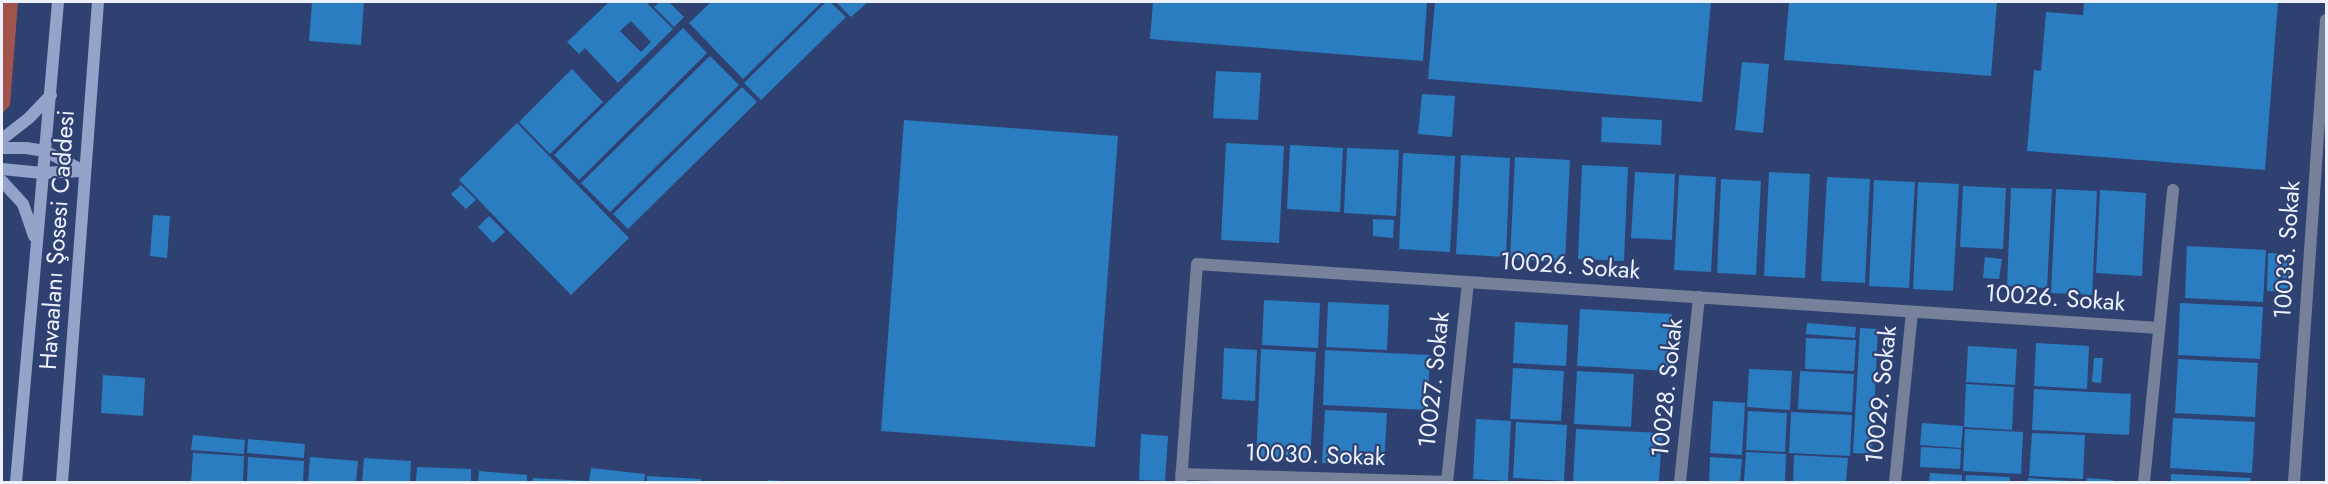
<!DOCTYPE html>
<meta charset="utf-8">
<style>
body{margin:0}
#map{position:relative;width:2328px;height:484px;overflow:hidden;background:#2f4171;font-family:Jost,sans-serif}
canvas{display:block}
.frame{position:absolute;inset:0;border:3px solid #ecf1fd;pointer-events:none}
</style>
<div id="map">
<canvas width="2328" height="484"></canvas>
<div class="frame"></div>
</div>
<script>
const ctx = document.querySelector('canvas').getContext('2d');
ctx.lineJoin = 'round';
function paint(path, color) { ctx.fillStyle = color; ctx.fill(path, 'evenodd'); }
function strokePath(path, color, width, dash) { ctx.strokeStyle = color; ctx.lineWidth = width; ctx.lineCap = dash ? 'butt' : 'round'; ctx.setLineDash(dash || []); ctx.stroke(path); }
function write(font, color, halo, rows, align = 'center') {
  ctx.font = font + ' Jost,sans-serif'; ctx.lineWidth = 4.5; ctx.setLineDash([]); ctx.textBaseline = 'middle'; ctx.strokeStyle = halo; ctx.fillStyle = color; for (const [text, x, y, turn = 0] of rows) {
    ctx.save(); ctx.translate(x, y); ctx.rotate((+turn || 0) * Math.PI / 180); ctx.textAlign = isNaN(turn) ? turn : align; if (halo) ctx.strokeText(text, 0, 0); ctx.fillText(text, 0, 0); ctx.restore();
  }
}
const green = new Path2D(`
 M2,2H18L10,105L2,114Z`);
const building = new Path2D(`
 M312,2H364L361,45L309,41Z
 M609,2H646L673,29L618,83L585,48L579,54L567,42ZM631,21L651,42L641,52L620,31Z
 M660,2H669L684,17L674,27L654,7Z
 M711,2H822L743,79L689,23Z
 M826,2H830L846,17L761,100L744,83Z
 M836,2H868L851,17Z
 M1153,2H1427L1423,61L1150,39Z
 M1435,2H1711L1702,102L1428,79Z
 M1789,2H1997L1991,76L1784,60Z
 M2084,2H2278L2265,170L2027,151L2034,70L2041,71L2046,12L2083,15Z
 M683,28L707,53L579,180L554,155Z
 M710,56L739,85L610,212L581,183Z
 M1742,62L1769,64L1763,133L1735,130Z
 M572,69L603,102L550,154L519,122Z
 M1216,71L1261,73L1258,120L1213,118Z
 M742,87L757,102L628,229L613,214Z
 M1422,94L1455,96L1452,137L1418,134Z
 M1602,117L1662,120L1661,145L1601,142Z
 M904,120L1118,136L1095,447L881,431Z
 M517,123L629,238L571,295L459,180Z
 M1226,143L1284,146L1279,243L1221,240Z
 M1290,145L1343,148L1340,212L1287,209Z
 M1347,148L1399,150L1396,216L1344,213Z
 M1403,153L1455,156L1450,252L1399,249Z
 M1461,155L1510,158L1506,257L1456,254Z
 M1515,157L1570,160L1565,262L1510,259Z
 M1582,165L1628,167L1624,261L1578,259Z
 M1635,172L1675,174L1672,240L1631,238Z
 M1769,172L1810,174L1805,278L1764,276Z
 M1679,175L1716,177L1711,272L1674,270Z
 M1827,177L1870,179L1865,283L1821,281Z
 M1721,179L1761,181L1756,275L1717,273Z
 M1874,180L1915,182L1909,288L1869,286Z
 M1918,182L1959,184L1953,291L1913,289Z
 M461,185L476,200L466,209L451,194Z
 M1963,186L2006,188L2003,249L1960,247Z
 M2011,188L2052,189L2047,288L2007,286Z
 M2056,189L2097,191L2092,295L2051,293Z
 M2100,190L2146,193L2142,276L2096,273Z
 M153,215L170,216L167,258L150,256Z
 M489,216L505,232L493,243L478,227Z
 M1373,219L1394,220L1393,238L1373,236Z
 M2187,246L2266,250L2263,302L2185,298Z
 M2268,253L2291,254L2289,292L2267,291Z
 M1985,257L2002,259L1999,279L1983,278Z
 M1264,300L1320,303L1318,348L1262,345Z
 M1328,302L1389,305L1387,350L1326,347Z
 M2180,303L2263,307L2260,359L2178,355Z
 M1580,309L1672,314L1669,371L1577,366Z
 M1515,322L1568,325L1566,366L1513,363Z
 M1807,323L1856,327L1855,338L1806,334Z
 M1860,328L1878,329L1872,454L1853,453Z
 M1806,338L1856,340L1854,371L1805,369Z
 M2036,343L2089,346L2087,389L2034,386Z
 M1968,346L2017,349L2015,385L1966,382Z
 M1224,348L1257,350L1255,401L1222,399Z
 M1261,349L1316,352L1310,462L1256,459Z
 M1325,350L1430,355L1427,410L1323,405Z
 M2094,358H2103L2101,383L2092,382Z
 M2178,359L2258,363L2255,417L2175,413Z
 M1513,368L1564,371L1561,421L1510,419Z
 M1749,369L1792,371L1790,410L1747,407Z
 M1577,371L1634,374L1631,427L1574,424Z
 M1800,371L1854,374L1852,412L1798,409Z
 M103,375L145,378L143,416L101,413Z
 M1966,384L2014,387L2012,430L1964,427Z
 M2034,389L2131,394L2129,435L2032,430Z
 M1713,401L1745,403L1742,455L1710,453Z
 M1325,410L1387,413L1384,466L1322,463Z
 M1748,411L1787,413L1785,452L1746,450Z
 M1791,412L1852,415L1850,456L1789,453Z
 M2173,418L2255,422L2252,473L2170,468Z
 M1476,419L1511,421L1508,481L1473,479Z
 M1516,422L1567,425L1564,481L1513,478Z
 M1922,423L1963,426L1961,448L1920,445Z
 M1576,429L1662,433L1659,482H1573Z
 M1965,429L2023,432L2021,474L1963,471Z
 M2032,433L2085,435L2083,479L2029,476Z
 M1141,434L1168,436L1165,481L1139,480Z
 M193,435L245,440L244,454L191,450Z
 M248,439L305,444L304,458L247,453Z
 M1921,447L1961,449L1960,469L1920,467Z
 M1746,452L1786,454L1785,482H1744Z
 M193,453L244,456L243,482H191Z
 M1794,455L1848,458L1846,482H1793Z
 M248,457L304,461L303,482H247Z
 M310,457L358,461L356,482H308Z
 M1710,457L1742,459L1740,482H1709Z
 M364,458L411,461L410,482H362Z
 M417,467L471,469V482H416Z
 M591,468L645,474L644,482L589,481Z
 M479,471L527,475V482H478Z
 M1930,473L1962,475V482H1929Z
 M2171,474L2251,478L2250,482H2171Z
 M1966,475L2010,477V482H1965Z
 M647,476L701,479V482H647Z
 M533,478L587,481V482H532Z
 M2028,478L2071,481V482H2028Z
 M2087,478L2113,480V482H2086Z
 M768,480L783,481V482H768Z`);
const street = new Path2D(`
 M1181,474L1447,482
 M1181,482L1197,264L2159,328
 M1447,482L1468,282
 M1680,482L1699,297
 M1895,482L1912,312
 M2144,482L2173,190
 M2294,482L2326,20`);
const secondary = new Path2D(`
 M2,139L29,118L51,95
 M2,148H26L45,151L84,171
 M2,169L42,173L81,171
 M2,181L23,204L34,236
 M16,482L58,2
 M62,482L98,2`);
const streetNames = [
 ["Havaalanı Şosesi Caddesi",59,240,-86],
 ["10033. Sokak",2289,250,-86],
 ["10026. Sokak",1570,268,4],
 ["10026. Sokak",2055,300,4],
 ["10027. Sokak",1436,380,-84],
 ["10028. Sokak",1669,388,-84],
 ["10029. Sokak",1883,395,-84],
 ["10030. Sokak",1315,457,2]
];
paint(green, '#a2544c');
paint(building, '#2a7dc0');
strokePath(street, '#778199', 12);
strokePath(secondary, '#94a3c9', 12);
write('24px', '#ecf1fd', '#2f4171', streetNames);
</script>
